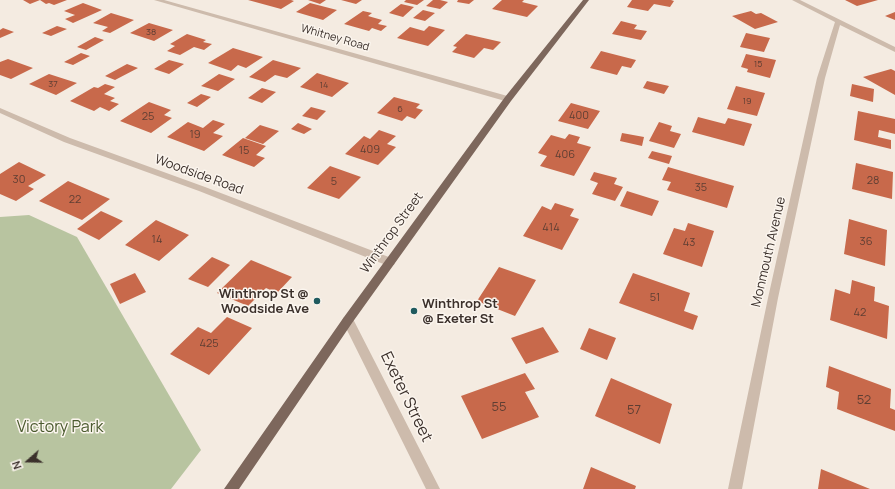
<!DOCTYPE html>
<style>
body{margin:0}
#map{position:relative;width:895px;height:489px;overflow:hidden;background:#f4ebe1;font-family:Manrope,sans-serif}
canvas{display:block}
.north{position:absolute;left:8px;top:441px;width:40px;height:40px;-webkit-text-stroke:3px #fbf5ee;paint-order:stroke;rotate:250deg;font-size:11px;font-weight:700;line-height:16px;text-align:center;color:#3b302b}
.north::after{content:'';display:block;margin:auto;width:14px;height:18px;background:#3b302b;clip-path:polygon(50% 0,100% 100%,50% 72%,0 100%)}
</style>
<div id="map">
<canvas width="895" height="489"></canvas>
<div class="north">N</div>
</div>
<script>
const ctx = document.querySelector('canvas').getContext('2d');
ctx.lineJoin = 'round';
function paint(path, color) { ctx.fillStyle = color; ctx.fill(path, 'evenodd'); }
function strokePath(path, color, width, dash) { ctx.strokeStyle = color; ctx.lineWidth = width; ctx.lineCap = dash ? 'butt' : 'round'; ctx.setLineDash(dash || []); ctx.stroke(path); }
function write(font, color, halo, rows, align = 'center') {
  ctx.font = font + ' Manrope,sans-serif'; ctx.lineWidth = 3; ctx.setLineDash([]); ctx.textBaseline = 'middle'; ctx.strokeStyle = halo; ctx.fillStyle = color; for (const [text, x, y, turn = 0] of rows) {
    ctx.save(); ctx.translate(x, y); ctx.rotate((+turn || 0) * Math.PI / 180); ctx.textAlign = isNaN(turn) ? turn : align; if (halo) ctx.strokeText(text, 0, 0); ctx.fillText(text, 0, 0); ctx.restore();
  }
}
const green = new Path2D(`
 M29,215L77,237L201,450L171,489H0V217Z`);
const building = new Path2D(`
 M23,0H67L54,5L49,3L46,4L40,0L30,4Z
 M248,0H291L294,1L281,9Z
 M308,0H326L320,4Z
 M341,0H362L356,4Z
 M406,0H424L417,5L404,2Z
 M433,0H440L448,2L440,9L426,6Z
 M458,0H474L469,4L457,2Z
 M502,0H524L522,2L538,6L527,17L492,9Z
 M632,0H671L674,1L670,7L654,4L648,11L627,7Z
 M845,0H878L857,6Z
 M83,3L102,10L73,23L65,19L75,15L64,11Z
 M310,3L337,10L323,20L296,12Z
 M401,4L414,7L403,17L389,13Z
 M423,10L435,13L425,21L413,18Z
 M363,11L372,13L368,16L382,20L378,24L387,26L381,31L372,28L369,31L344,24Z
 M751,11L756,14L761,13L778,22L755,29L732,16Z
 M895,12V20L885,16Z
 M111,13L134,20L110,33L102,31L108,27L93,23Z
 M621,21L637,25L634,29L647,31L641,40L612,34Z
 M149,23L173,30L154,41L130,33Z
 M57,26L67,29L51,36L42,33Z
 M429,26L445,30L428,46L397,38L410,27L424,31Z
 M3,28L14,32L0,38V30Z
 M746,33L770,38L764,52L740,47Z
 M187,34L206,40L203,42L212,44L204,50L194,47L180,55L167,51L175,46L170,44Z
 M466,34L501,42L493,50L484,48L474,58L452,52L457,47L453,46Z
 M95,37L104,40L86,50L77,47Z
 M233,48L263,57L246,68L238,65L231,71L208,63Z
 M601,51L636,60L631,68L622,66L617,75L590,68Z
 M81,53L90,56L73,65L64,62Z
 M746,54L776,60L770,78L747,72L748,69L741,67Z
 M8,59L33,68L11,79L0,75V62Z
 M169,60L184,64L169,74L154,69Z
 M273,60L301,68L287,78L275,75L265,82L249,77Z
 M127,64L138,68L115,80L105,76Z
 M891,69L895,71V95L863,77Z
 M317,73L349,83L332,97L300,87Z
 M49,74L77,83L56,95L29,84Z
 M219,74L235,79L218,91L201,86Z
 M647,81L669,86L664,94L643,88Z
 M105,84L115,87L104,94L115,98L110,101L119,104L109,111L100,107L94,111L70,101L94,87L98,88Z
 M852,84L874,89L873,102L850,96Z
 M736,86L765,93L757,116L727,109Z
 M262,88L276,92L262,103L248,98Z
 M201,94L211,97L197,107L187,103Z
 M394,97L420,104L416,108L423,110L415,119L407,116L402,121L377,113Z
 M149,102L171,110L164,115L172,118L151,133L120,121Z
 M571,103L600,111L588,129L558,121Z
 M311,107L326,111L317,120L302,116Z
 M858,111L895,119V134L879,130L878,137L891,140V149L854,140Z
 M698,117L725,124L728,118L752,124L744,146L692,132Z
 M213,120L225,124L213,133L223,136L204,151L167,137L188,122L203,128Z
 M659,122L672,126L670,131L681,134L674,148L649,141Z
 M298,123L312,129L304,134L291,129Z
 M260,125L279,131L263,144L245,138Z
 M379,130L396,136L387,144L396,147L378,165L345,154L364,136L370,139Z
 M622,133L644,137L642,146L620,141Z
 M569,134L580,137L577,143L591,147L574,176L540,166L547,156L538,153L551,135L565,139Z
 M243,138L266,146L256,155L265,158L254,167L222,155Z
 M652,151L672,156L669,164L648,158Z
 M19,162L46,175L28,186L34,189L16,201L0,194V174Z
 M856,163L893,172L892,199L852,189Z
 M330,166L361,177L339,199L307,188Z
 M668,167L734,186L727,208L667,190L671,182L662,180Z
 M594,172L617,178L614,184L623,187L615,201L592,194L598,183L590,180Z
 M68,181L110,199L82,220L39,201Z
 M627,191L659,201L652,216L620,206Z
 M555,203L574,209L570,216L579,219L562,250L523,236L542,206L551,210Z
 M101,211L123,221L99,240L77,229Z
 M849,219L887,230L885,266L844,254Z
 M156,220L189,235L159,261L125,245Z
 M688,223L714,231L702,267L663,254L674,228L685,231Z
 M212,257L230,265L208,287L188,279Z
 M251,260L292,277L277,293L266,288L248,306L217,293Z
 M499,267L536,280L515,316L477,301Z
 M135,273L146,292L120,304L110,284Z
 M633,273L690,293L684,311L698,316L693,330L619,303Z
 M852,280L875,287L874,301L889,306L887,339L830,320L835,289L850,294Z
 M227,317L252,328L209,375L170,354L198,327L211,333Z
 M543,327L559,352L526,364L511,338Z
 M589,328L616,338L607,360L580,349Z
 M829,366L891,389L890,408L895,410V431L837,409L839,392L826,387Z
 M525,373L535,389L525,392L539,417L482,439L461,396Z
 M611,378L672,404L660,444L595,416Z
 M591,467L636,486L635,489H583Z
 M821,469L870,489H818Z`);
const minor = new Path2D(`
 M154,0H164L511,97L512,99L508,101H505Z
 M792,0H800L895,47V52L840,25L825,78L778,298L742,489H728L768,298L817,78L835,22Z
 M0,108L70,138L205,187L394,259L395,262L394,265H386L199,191L64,142L0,113Z
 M348,316L352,317L440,489H426L342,320L344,317Z`);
const primary = new Path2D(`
 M583,0H589L511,101L352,323L239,489H224L344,317L505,97Z`);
const markers = [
 [317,301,4,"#1f5a5e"],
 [414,311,4,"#1f5a5e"]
];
const farNumbernames = [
 ["38",151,32],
 ["15",758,64],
 ["37",53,84],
 ["14",324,85],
 ["19",747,101],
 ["6",400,109]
];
const farStreetnames = [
 ["Whitney Road",335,38,16]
];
const numberNames = [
 ["400",579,116],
 ["25",148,117],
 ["19",195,135],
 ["409",370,150],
 ["15",244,151],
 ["406",565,155],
 ["30",19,180],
 ["28",873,181],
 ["5",334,182],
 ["35",701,188],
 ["22",75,200],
 ["414",551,228],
 ["14",157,240],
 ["36",866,242],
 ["43",689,243],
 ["51",655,298],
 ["42",860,313],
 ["425",209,344]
];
const streetNames = [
 ["Woodside Road",199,175,20],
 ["Winthrop Street",392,233,-54],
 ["Monmouth Avenue",769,252,-77]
];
const poiNames = [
 ["Winthrop St @",309,294],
 ["Woodside Ave",309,309],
 ["Winthrop St",422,304,"left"],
 ["@ Exeter St",422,319,"left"]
];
const nearNumbernames = [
 ["52",864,400],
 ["55",499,407],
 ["57",634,410]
];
const nearStreetnames = [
 ["Exeter Street",406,397,64]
];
const nearParknames = [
 ["Victory Park",60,428]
];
paint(green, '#b8c4a0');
paint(building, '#c8694b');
paint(minor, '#cdbbac');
paint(primary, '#7d675c');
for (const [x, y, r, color] of markers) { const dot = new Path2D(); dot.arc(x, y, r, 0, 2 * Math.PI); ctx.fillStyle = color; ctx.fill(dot); strokePath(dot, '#fbf5ee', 1.5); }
write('9px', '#5e3e33', null, farNumbernames);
write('11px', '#3b302b', '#fbf5ee', farStreetnames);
write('11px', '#5e3e33', null, numberNames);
write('13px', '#3b302b', '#fbf5ee', streetNames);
write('bold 13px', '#3b302b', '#fbf5ee', poiNames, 'right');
write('13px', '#5e3e33', null, nearNumbernames);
write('16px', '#3b302b', '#fbf5ee', nearStreetnames);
write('16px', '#4a5a2e', '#fbf5ee', nearParknames);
</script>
